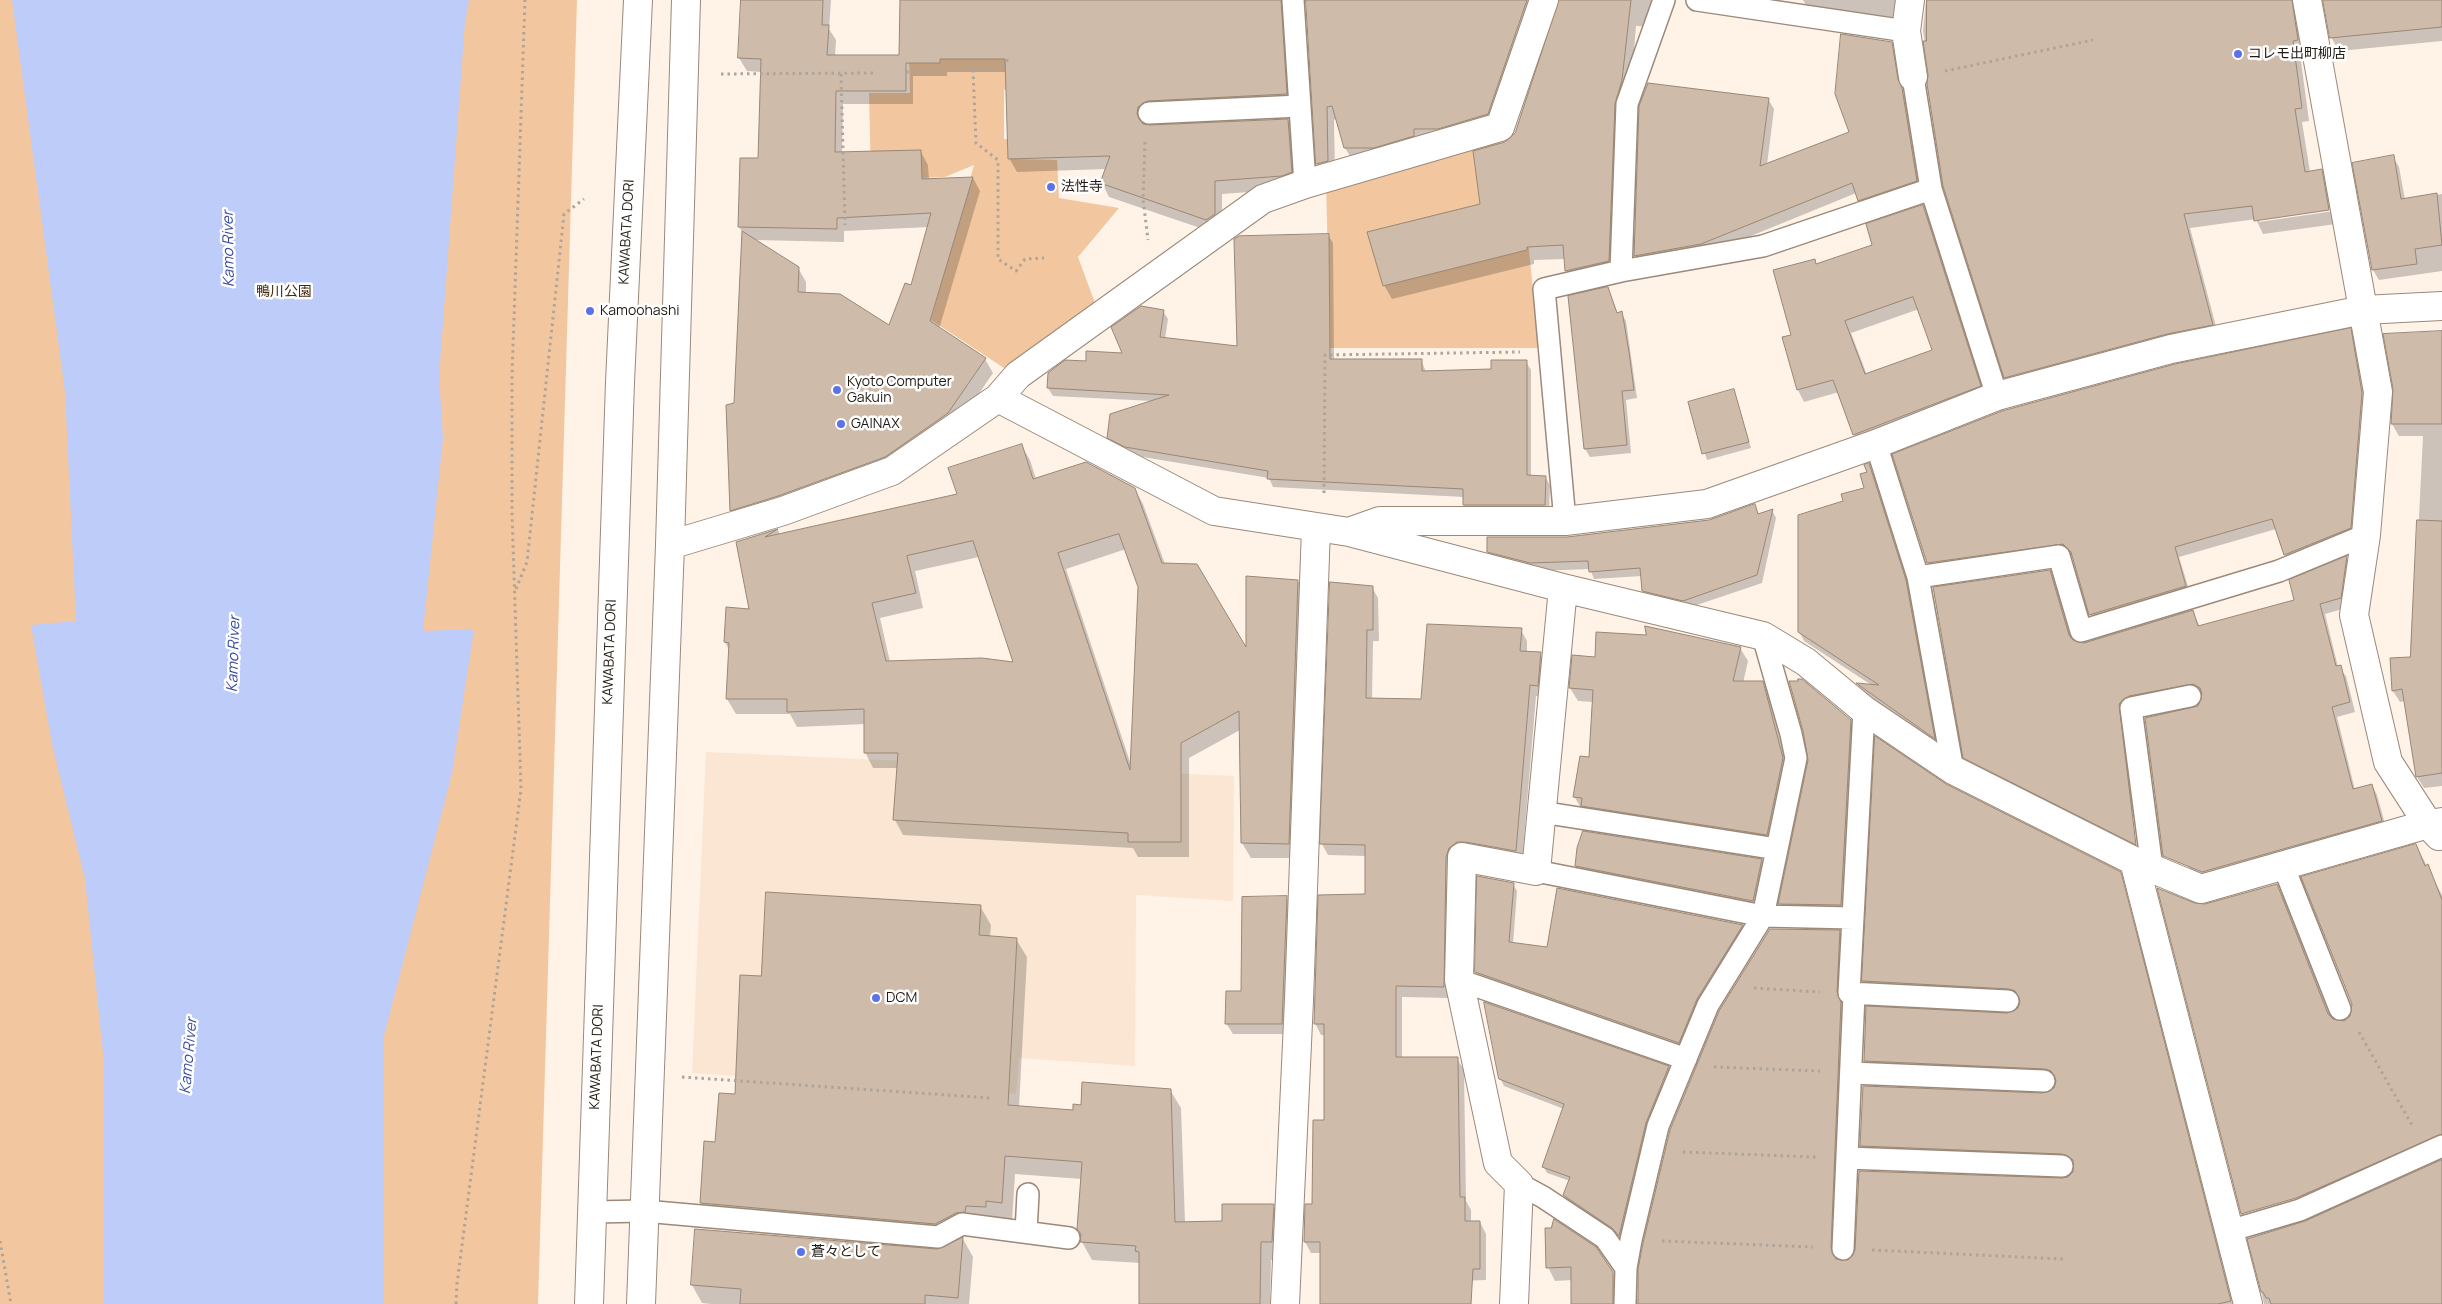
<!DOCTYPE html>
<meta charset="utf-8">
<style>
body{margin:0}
canvas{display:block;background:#fff2e7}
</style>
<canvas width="2442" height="1304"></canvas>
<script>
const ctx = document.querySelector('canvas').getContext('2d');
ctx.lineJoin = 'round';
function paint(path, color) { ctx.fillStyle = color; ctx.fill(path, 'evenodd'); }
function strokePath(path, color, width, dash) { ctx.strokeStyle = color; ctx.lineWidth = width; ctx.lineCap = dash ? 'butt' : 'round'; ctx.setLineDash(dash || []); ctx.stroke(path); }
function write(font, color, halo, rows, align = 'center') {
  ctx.font = font + ' Manrope,"Noto Sans JP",sans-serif'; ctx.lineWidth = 5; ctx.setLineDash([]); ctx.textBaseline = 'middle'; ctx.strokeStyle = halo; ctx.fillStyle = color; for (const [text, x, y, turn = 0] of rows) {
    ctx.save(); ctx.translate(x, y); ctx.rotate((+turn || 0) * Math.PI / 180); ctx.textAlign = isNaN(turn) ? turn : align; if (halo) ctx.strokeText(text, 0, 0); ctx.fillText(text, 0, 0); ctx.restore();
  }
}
const built = new Path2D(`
 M706,752L1234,776L1233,901L1136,895L1135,1066L1019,1058L1016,1094L692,1073Z`);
const green = new Path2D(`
 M0,0H577L538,1304H0Z
 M1037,47L1015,88L1004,90V139H1016V159L1057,160L1059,198L1119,208L1078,257L1095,303L1007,370L931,320L974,165L945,177L871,180L869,93H910L909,54Z
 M1496,132L1508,183L1522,182L1539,348H1330L1326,182Z`);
const water = new Path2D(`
 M12,0H469L465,22L439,377L443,438L423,631L474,629L452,773L384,1036V1304H104V1063L85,879L52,744L31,625L76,621L65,392Z`);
const shadow = new Path2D(`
 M742,0H831L829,29L836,40L835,56H900V0H1545L1495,128L1353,161L1345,148L1337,119L1334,120L1335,175L1325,177L1317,164L1307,2L1293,3L1294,107L1145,122V125L1149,127L1288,120L1295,134L1299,186L1290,189L1222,194V228L1215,233L1109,197L1102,183L1107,169L1017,172L1009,158L1007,72H947V76H913V104H843L842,154L921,152L928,165L929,180L973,178L980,191L939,329L985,359L993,373L956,427L892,470L739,524L731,510L743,233L739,227L760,160L762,72L747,71L739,58ZM929,227L912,287L889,327L806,293V282L798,268L755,240L844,242V231Z
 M1560,0H1658L1653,27L1636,26L1616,274L1574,284L1567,271L1565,259L1534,260V264L1392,299L1384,285L1481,205L1505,143L1516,133Z
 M1803,0H1910L1899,29L1835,15L1831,9L1806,5Z
 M1926,0H2308L2305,54H2300L2309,121L2302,122L2310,172L2321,170L2329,184L2333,208L2259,219V222L2334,211L2336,224L2263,234L2256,219L2190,228L2219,338L2013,391L2005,377L1930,75L1923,31Z
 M2323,0H2442V41L2339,51L2331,37Z
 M1891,43L1897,53L1902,90L1907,99L1922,190L1864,210L1856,193L1707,254L1641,265L1635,256L1768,99L1774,109L1767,165L1850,133Z
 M2393,157L2399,167L2405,200L2442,194V271L2379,280L2373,270L2354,164Z
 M1922,206L1929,218L1986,398L1861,447L1855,435L1839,392L1804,402L1798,390L1784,338L1792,335L1814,260L1817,265L1874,245ZM1919,309L1934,351L1867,375L1851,333Z
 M1328,235L1333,243L1334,360H1421L1426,372L1493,370L1526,362L1531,370V476L1545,477L1550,485L1549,513H1469L1464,505V497L1273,487L1269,478L1131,455L1114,446L1109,437L1153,401L1053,396L1048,388L1087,362L1124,355L1163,311L1168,319L1165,339L1239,348Z
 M1607,288L1618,314L1621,313L1626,321L1637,398L1626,400L1631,453L1590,457L1585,449L1569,297Z
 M2350,330L2356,340L2367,404L2356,538L2291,565L2276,529L2179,557L2191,596L2096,625L2091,615L2074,558L2069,554L1934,573L1928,563Z
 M2442,332V786L2424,788L2416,775L2405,701L2400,702L2393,691L2392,659H2412L2423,436H2399L2392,424Z
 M1733,391L1751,448L1707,460L1689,403Z
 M1021,445L1030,460L1036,479L1134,488L1143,504L1165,564L1247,651L1298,581L1306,596L1297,858H1251L1242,843L1240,730L1189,758V857H1138L1133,848L903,835L895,820L898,768H873L865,752V724L797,727L790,714H736L727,699L729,650L725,642L750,610L737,542L778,530L780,535L958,495ZM1126,549L1139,587L1131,765L1066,569ZM979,557L1015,663L890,662L880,618L923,608L915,571Z
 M1868,465L1873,473L1910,590L1938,746L1863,692L1858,685L1873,686L1804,641L1799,631L1845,502L1866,489Z
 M1754,505L1759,514L1772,510L1776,518L1762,583L1688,608L1648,599L1643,590L1642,576L1594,579L1590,569L1536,571L1493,560L1488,552L1567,538L1709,521Z
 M2346,558L2352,568L2346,608L2325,614L2338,667L2346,676L2355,712L2337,717L2355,790L2372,785L2377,795L2387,831L2194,876L2188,866L2199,707L2203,696L2194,693L2128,709L2136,812L2076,821L2000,783L1994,773L2049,571L2055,581L2073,642L2084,644L2193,612L2200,627L2296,601Z
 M1372,587L1378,598L1379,641H1373L1372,699L1422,700L1521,630L1527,641V653L1540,654L1547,665L1544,697L1536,696L1522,862L1472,853L1450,998L1402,997V1059H1457L1464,1070L1466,1201L1471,1210V1222H1480L1486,1234V1280L1328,1286L1322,1253H1311L1305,1242L1313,1205L1325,1121V1035H1321L1315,1023L1366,895V856L1328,855L1322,844Z
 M1740,648L1748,661L1743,683H1762L1770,696L1790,772L1774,848L1582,810L1574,796L1591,759L1594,702L1578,701L1570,688L1597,658Z
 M1850,720L1855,728L1845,912L1784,911L1780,904L1810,760Z
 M2416,845L2442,895V1149L2250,1227L2242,1214L2166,918L2195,905H2205L2276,885L2284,898L2332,1020L2344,1022L2351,1017ZM2301,1195L2302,1198L2244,1215V1212Z
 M1761,860L1765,866L1756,907L1579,872L1576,866Z
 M1513,884L1517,891L1513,944L1548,948L1742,926L1746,932L1682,1049L1480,979L1476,972Z
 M1286,897L1293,908L1288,1034H1233L1226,1023Z
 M980,906L991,925L990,937L1016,939L1027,957L1019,1107L1074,1111L1082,1106L1170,1090L1181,1108L1185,1223H1223L1273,1205L1284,1223L1282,1260H1271L1270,1304H1141V1263L1092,1260L1082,1242V1179L1015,1174L1012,1221L975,1230L712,1222L701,1203L705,1142L716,1143L736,1095L762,977Z
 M2133,925L2141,938L2235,1304H1637L1644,1243L1839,931L1847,945L1848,1017L1838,1261L1849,1262L2062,1180L2073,1174L2074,1168L1869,1159L1861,1146L2044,1095L2055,1089L2057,1083L1873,1074L1865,1061L2008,1015L2019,1009L2021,1003L1871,994L1863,981Z
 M1668,1067L1672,1074L1623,1241L1617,1234L1568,1202L1564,1195L1570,1181L1547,1173L1543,1166L1564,1109L1504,1086L1500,1078Z
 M2442,1161V1304H2264L2249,1239L2306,1223Z
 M1547,1229L1612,1272L1620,1286L1621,1304H1572V1280L1555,1281L1548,1267Z
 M963,1239L973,1257L969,1304H712L702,1303L692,1285L937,1251Z`);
const building = new Path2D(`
 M741,0H823L822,25H829L827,55H899L900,0H1281L1287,94L1148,101L1138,107L1137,114L1143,124L1150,125L1288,119L1292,172L1282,176L1215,181V214L1206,220L1100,183L1110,156L1008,159L1005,59H940V63H906V91H836L835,152L921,150L922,179L973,177L930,321L986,358L948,413L885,457L778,496L730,511L726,405L734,403L742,231L799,267L798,292L840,294L889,325L905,283L911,285L931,213L837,218V229L738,227L740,158H758L761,59L738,58Z
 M1306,0H1527L1488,114L1438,129H1414V136L1374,148H1344L1332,106L1327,107L1328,161L1316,164Z
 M1559,0H1631L1622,80L1615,104L1609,261L1565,271L1563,245L1527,247V250L1383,286L1367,232L1480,204L1473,151L1505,142L1515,133Z
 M1927,0H2292L2298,40L2293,41L2302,108L2295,109L2305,172L2322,169L2329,210L2254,221L2252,206L2184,214L2213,325L2167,334L2004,378L1943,186L1927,84L1928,75L1923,41H1926Z
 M2323,0H2442V27L2330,38Z
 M1841,34L1892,42L1898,79L1902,88L1917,181L1858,201L1852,183L1701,244L1634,256L1639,106L1648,83L1769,98L1760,166L1849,132L1835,94Z
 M2394,155L2401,199L2437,193L2442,245L2415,249L2417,264L2372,270L2352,163Z
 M1923,205L1981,386L1853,435L1833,380L1797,390L1782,337L1791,335L1773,270L1815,259L1816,264L1872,245L1866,224ZM1913,297L1932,350L1865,374L1845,321Z
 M1329,234L1330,359H1422V371L1491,369V360H1527V475L1546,476L1545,505H1463V489L1267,479L1268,471L1125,447L1107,438L1110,414L1169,395L1047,388L1048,373L1065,360L1086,361V351L1122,353L1111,327L1141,306L1164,310L1160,337L1237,346L1234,239L1239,236Z
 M1608,287L1617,313L1622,311L1629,352L1634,390L1622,391L1627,445L1584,449L1568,296Z
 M2351,328L2362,393L2351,528L2284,555L2272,519L2175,547L2186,586L2089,615L2071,552L2063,544L1927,563L1892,454L2002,411L2175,364Z
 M2442,331V424H2391L2393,389L2383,334Z
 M1734,389L1749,442L1702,454L1688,402Z
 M1022,444L1033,479L1086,462L1135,488L1162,563L1197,564L1246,647V576L1298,580L1289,844L1241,843L1239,711L1181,743V842H1128V833L893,820L898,753H864V709L787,712V699H726L729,643L724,642L726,607L749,609L736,542L778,529L765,537L957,494L948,468ZM1119,534L1138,587L1130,770L1058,553ZM973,541L1013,662L982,658L886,661L872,603L916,593L907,556Z
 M1869,463L1906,580L1935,739L1856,683L1879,685L1798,632V515L1843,501L1841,494L1864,488L1860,474L1867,472L1864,465Z
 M1755,504L1758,514L1773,509L1757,575L1683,601L1642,591L1640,568L1589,572L1588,561L1530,563L1487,552V537H1567L1709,520Z
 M2417,520L2442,521V773L2416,777L2402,689L2392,691L2390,658L2410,657Z
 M2347,556L2341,598L2320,604L2336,666L2341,665L2350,702L2332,707L2353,789L2372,784L2382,821L2202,872L2163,856L2145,718L2198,706L2202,694L2200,688L2193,684L2129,696L2119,704L2136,845L1963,758L1933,587L2050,570L2069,635L2073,640L2084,643L2193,610L2198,626L2294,600L2289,580Z
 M1330,582L1373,586V630H1367L1366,698L1421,699L1427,624L1522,628L1520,651L1541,652L1538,686L1530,685L1516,851L1465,842H1457L1449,848L1446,857L1444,987L1396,986V1057H1458L1460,1197H1465V1221H1480V1269H1473L1471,1304H1320V1242H1304L1305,1204H1312L1313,1120H1324V1024H1314L1318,895L1365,894V845L1320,844Z
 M1645,626L1741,647L1733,681H1763L1783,758L1767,835L1581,806L1582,798L1573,797L1580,756L1589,757L1593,690L1569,688L1572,655L1595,657L1596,632L1646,635Z
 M1798,679H1802L1851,720L1841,905L1778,904L1808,760L1803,731L1789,681H1798Z
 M1875,736L1946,784L2121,872L2231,1301L2218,1304H1638V1269L1643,1243L1670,1130L1719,1011L1770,929L1840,930L1837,992L1841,1002L1831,1248L1836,1259L1848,1260L1855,1250L1859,1171L2062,1178L2068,1177L2073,1172V1160L2062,1154L1860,1146L1863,1086L2043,1093L2054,1088L2056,1081L2051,1071L2045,1069L1864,1061L1866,1006L2007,1013L2018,1008L2020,1001L2015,991L2009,989L1862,981Z
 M1583,831L1762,859L1753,901L1575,866L1577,848Z
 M2416,844L2425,866L2428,864L2442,900V1134L2296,1198L2241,1214L2157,888L2195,903L2205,904L2277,884L2328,1014L2333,1019L2344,1021L2350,1016L2352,1004L2301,877Z
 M1477,876L1514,883L1509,942L1547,947L1557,888L1743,925L1697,999L1679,1043L1475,972Z
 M766,892L981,905L979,935L1017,938L1008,1105L1073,1110V1104L1081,1105L1082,1082L1171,1089L1175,1222L1222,1221V1204H1274L1272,1242H1261L1260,1304H1139V1252L1135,1251L1136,1246L1080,1242L1081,1234L1077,1229L1082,1162L1005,1156L1002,1203L986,1201V1207L966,1206L965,1212L956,1213L935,1224L700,1203L704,1141L715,1142L719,1093L735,1094L740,975L761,976Z
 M1287,896L1282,1024H1225L1226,991H1241L1242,897Z
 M1484,1002L1669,1066L1646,1123L1619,1236L1612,1228L1563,1195L1570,1177L1542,1167L1564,1104L1499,1079Z
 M2442,1160V1304H2271L2269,1298H2266L2263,1292H2261L2247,1239L2305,1221Z
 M1554,1219L1596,1247L1613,1272V1304H1571V1267L1546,1268L1545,1228H1551Z
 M695,1229L937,1249L963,1237L958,1298L925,1295V1304H740L741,1289L691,1285Z`);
const path = new Path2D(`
 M973,70L976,143L998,160V259L1016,271L1025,259L1044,258
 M1945,71L2093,40
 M906,72L1000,69L1009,58
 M721,74L876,73
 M841,74L845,225
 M1145,142L1143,199L1148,240
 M1324,493L1325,355L1520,352
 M516,589L527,562L564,214L584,199
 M1754,988L1820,992
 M2359,1032L2413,1127
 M1714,1067L1820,1071
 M682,1077L991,1098
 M1683,1152L1816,1157
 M0,1241L11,1304
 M1662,1241L1813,1247
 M1872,1250L2063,1259
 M456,1304L457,1284L521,789L512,513V376L525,0`);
const service = new Path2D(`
 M1293,0L1305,184
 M1697,0L1906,31
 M1913,77L1931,189L1997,396
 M1149,113L1300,106
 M1621,271L1627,104L1664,0
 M1876,444L1918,577L1953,770
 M1565,521L1544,289L1621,271L1763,246L1931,189
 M1918,577L2059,556L2081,631L2279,571L2366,535
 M1864,710L1849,993L2008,1001
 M1541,812L1777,849
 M2283,865L2340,1009
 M2152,868L2131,708L2190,696
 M1536,871L1763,916L1853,918
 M1459,980L1686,1059
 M1851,1073L2044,1081
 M1847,1158L2062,1166
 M1519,1184L1543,1197L1605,1238L1626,1268
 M592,1212L644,1211L938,1237L962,1224L1069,1238
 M2229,1231L2300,1210L2442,1146
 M1026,1232L1028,1194
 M1843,1249L1854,994
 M1625,1304L1626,1268L1631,1240L1658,1126L1708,1005L1763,916L1796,758L1791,734L1763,636`);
const minor = new Path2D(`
 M1910,0L1906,31L1913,77
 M2307,0L2378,392L2366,535L2354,615L2388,762L2428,824L2439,836
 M998,398L1018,375L1263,199L1305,184L1500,127L1544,0
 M1349,532L1563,588L1536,871L1462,857L1459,980L1498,1163L1519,1184L1514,1304
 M670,545L783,511L892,471L998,398L1214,511L1349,532L1380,521H1565L1707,504L1876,444L1997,396L2171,349L2363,310L2442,306
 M1563,588L1763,636L1806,662L1864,710L1953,770L2134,861L2201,889L2428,824L2442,822
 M2134,861L2248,1304
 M1285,1304L1299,1000L1316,528`);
const tertiary = new Path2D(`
 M589,1304L620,382L638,0
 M641,1304L670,545L686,0`);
const markers = [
 [2238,54,5,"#5a73e9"],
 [1051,187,5,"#5a73e9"],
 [590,311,5,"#5a73e9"],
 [837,390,5,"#5a73e9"],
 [841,424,5,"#5a73e9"],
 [876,998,5,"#5a73e9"],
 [801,1252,5,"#5a73e9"]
];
const poiNames = [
 ["コレモ出町柳店",2248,54],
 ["法性寺",1061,187],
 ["Kamoohashi",600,311],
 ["Kyoto Computer",847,382],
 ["Gakuin",847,398],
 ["GAINAX",851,424],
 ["DCM",886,998],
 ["蒼々として",811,1252]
];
const streetNames = [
 ["KAWABATA DORI",627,232,-87],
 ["KAWABATA DORI",610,652,-88],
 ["KAWABATA DORI",597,1057,-88]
];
const parkNames = [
 ["鴨川公園",284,292]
];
const waterNames = [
 ["Kamo River",229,249,-91],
 ["Kamo River",234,654,-88],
 ["Kamo River",189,1056,-85]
];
paint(built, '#fbe6d3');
paint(green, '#f2c79f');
paint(water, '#bdccf9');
paint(shadow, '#0003');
paint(building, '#cfbba9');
strokePath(building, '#998776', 1);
strokePath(service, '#9c8979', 24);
strokePath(minor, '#9c8979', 30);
strokePath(tertiary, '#9c8979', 30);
strokePath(path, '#afa49a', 3, [2.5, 4]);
strokePath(service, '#fff', 21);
strokePath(minor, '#fff', 28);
strokePath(tertiary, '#fff', 28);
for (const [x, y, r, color] of markers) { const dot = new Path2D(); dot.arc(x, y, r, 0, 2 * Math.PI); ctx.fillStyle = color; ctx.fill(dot); strokePath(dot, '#fff', 2); }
write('14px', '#221b14', '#fff', poiNames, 'left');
write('14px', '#221b14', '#fff', streetNames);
write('14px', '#442a0e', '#fff', parkNames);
write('italic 15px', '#394ba0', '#fff', waterNames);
</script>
